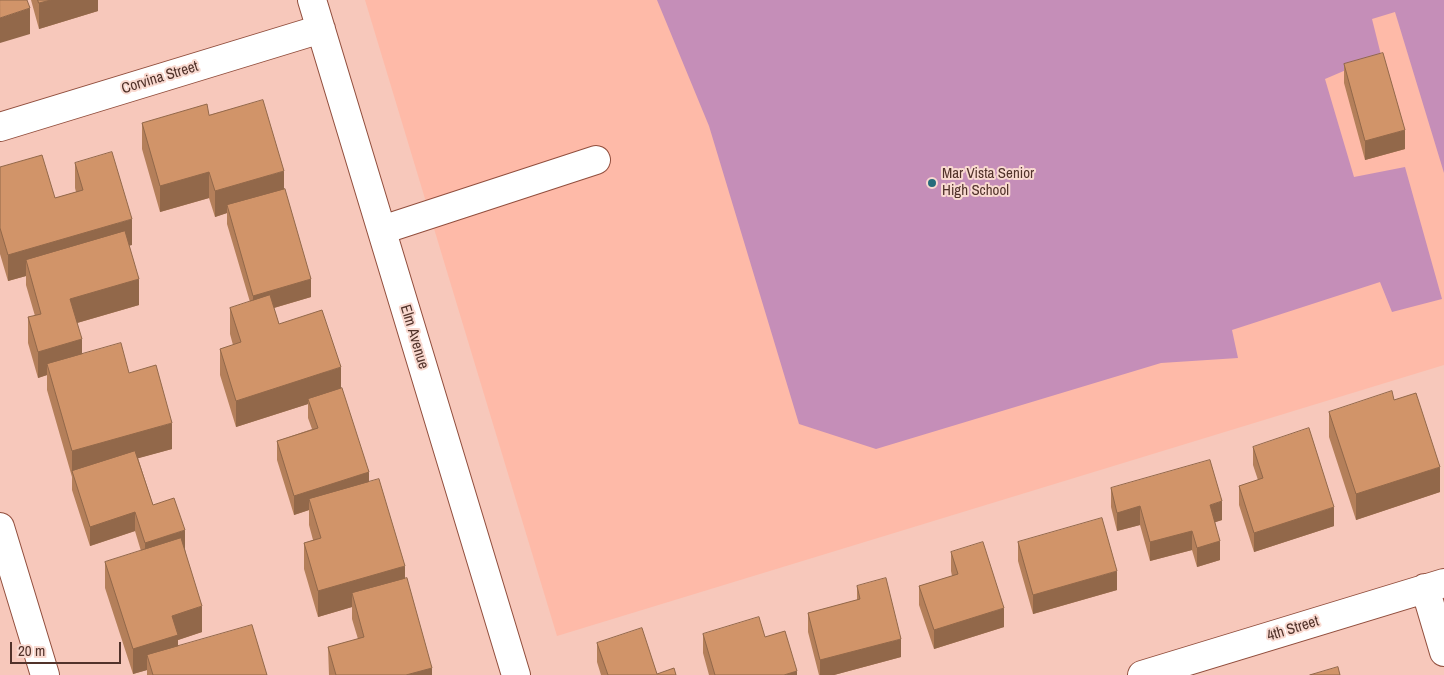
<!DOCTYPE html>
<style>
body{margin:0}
#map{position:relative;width:1444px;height:675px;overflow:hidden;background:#f7c8bb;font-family:"Archivo Narrow",sans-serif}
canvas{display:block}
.scale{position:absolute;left:10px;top:642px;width:111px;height:22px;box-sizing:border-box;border:2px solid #51322a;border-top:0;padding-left:6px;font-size:15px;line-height:18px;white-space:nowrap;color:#51322a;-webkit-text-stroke:4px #f9d9d0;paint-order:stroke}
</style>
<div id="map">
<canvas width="1444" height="675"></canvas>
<div class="scale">20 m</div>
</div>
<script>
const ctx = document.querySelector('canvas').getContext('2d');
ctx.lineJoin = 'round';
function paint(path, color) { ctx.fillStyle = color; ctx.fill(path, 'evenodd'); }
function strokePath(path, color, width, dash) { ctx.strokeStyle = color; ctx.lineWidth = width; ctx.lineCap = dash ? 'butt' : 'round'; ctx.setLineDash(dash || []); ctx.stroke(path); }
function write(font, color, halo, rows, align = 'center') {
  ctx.font = font + ' "Archivo Narrow",sans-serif'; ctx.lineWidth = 4; ctx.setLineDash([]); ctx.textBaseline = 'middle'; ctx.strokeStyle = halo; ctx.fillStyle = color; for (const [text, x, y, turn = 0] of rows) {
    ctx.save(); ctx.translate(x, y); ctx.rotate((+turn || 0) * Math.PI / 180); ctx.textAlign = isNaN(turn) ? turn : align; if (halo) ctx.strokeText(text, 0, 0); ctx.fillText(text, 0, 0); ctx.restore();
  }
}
const built = new Path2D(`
 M365,0H1444V365L557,636Z`);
const green = new Path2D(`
 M657,0H1444V173L1395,12L1372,19L1381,55L1325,79L1354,177L1405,167L1442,299L1392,312L1380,282L1232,330L1238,358L1161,363L876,449L799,424L709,126Z`);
const minor = new Path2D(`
 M312,0L516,675
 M0,127L321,29
 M382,230L596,160
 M0,527L45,675
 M1425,588L1444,652
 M1142,675L1444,583`);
const wall = new Path2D(`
 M31,0H98V11L39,29Z
 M1344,64L1405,149L1365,160L1344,83Z
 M209,115L284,189L311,297L274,308L279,324L341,388L369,482L405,578L432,675H329L328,647L358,639L352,619V607L318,617L304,569V543L313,540L309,525V510L294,515L277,460V441L312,429L308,418V404L236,427L220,375V349L233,345L230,334V308L250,302L227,224V213L215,217L209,198L160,212L142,149V123Z
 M75,163L132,245H129L139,305L77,323L82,354L129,373L172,449L138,458L153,505L185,549L202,632L178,640V646L267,675H147V670L133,674L105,588V562L141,551L135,531L90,546L72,490V477L47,390V375L38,378L28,343V317L35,316L26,285V276L8,281L0,254V167L55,198L76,192L75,188Z
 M1394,400L1440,492L1356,520L1329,437V412Z
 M1253,447L1334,526L1254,552L1239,505V486L1258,480L1253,465Z
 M1111,488L1222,520L1215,522L1220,560L1197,567L1192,550L1150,561L1140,525L1117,531L1111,507Z
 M1018,542L1117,590L1033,614L1018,561Z
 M951,552L1004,627L934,649L919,605V586L952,576L951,571Z
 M857,586L901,657L834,675H819L808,632V613L857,600Z
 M703,634L765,637L797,675H709L703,653Z
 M597,643L657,674L676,675H601L597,662Z`);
const shadedWall = new Path2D(`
 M51,0H98V11L39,29V3Z
 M30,8V34L0,43V18Z
 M1405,130V149L1365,160V141Z
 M284,171V197L227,205V213L215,217V191Z
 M209,172V198L160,212V186Z
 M132,219V245L30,274L26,260V276L8,281V255Z
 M139,279V305L70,325V299Z
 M311,279V297L253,314V296Z
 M82,339V365L47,364V375L38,378V352Z
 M341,367V393L308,399V404L236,427V401Z
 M172,423V449L74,476L72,471V477V451Z
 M1440,467V492L1356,520V494Z
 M369,472V491L309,499V510L294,515V496Z
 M1222,501V520L1210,524V505Z
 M1140,506V525L1117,531V513Z
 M1334,507V526L1254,552V533Z
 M135,512V531L90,546V527Z
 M185,530V549L145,562V543Z
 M1192,531V550L1150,561V542Z
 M1220,541V560L1197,567V548Z
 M405,566V592L352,593V607L318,617V591Z
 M1117,571V590L1033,614V595Z
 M202,606V632L178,640V660L147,655V670L133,674V649L172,616Z
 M1004,608V627L934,649V630Z
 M901,639V657L834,675H820V660Z
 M432,668V675H406Z
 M797,671V675H784Z`);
const building = new Path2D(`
 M0,0H27L30,8L0,18Z
 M38,0H51L39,3Z
 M1383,53L1405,130L1365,141L1344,64Z
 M263,100L284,171L215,191L209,172L160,186L142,123L207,104L209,115Z
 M112,152L132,219L8,255L0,228V167L42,155L55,198L83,190L75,163Z
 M285,189L311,279L253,296L227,205Z
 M125,231L139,279L70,299L82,339L38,352L28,317L41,314L26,260Z
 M270,295L279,324L322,310L341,367L236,401L220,349L241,342L230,308Z
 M121,343L129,373L156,365L172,423L72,451L47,364Z
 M342,388L369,472L294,496L277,441L318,428L308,399Z
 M1392,391L1394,400L1416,393L1440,467L1356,494L1329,412Z
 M1309,428L1334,507L1254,533L1239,486L1263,478L1253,447Z
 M135,451L153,505L174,498L185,530L145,543L135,512L90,527L72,471Z
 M1210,460L1222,501L1210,505L1220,541L1197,548L1192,531L1150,542L1140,506L1117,513L1111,488Z
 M379,479L405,566L318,591L304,543L321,538L309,499Z
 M1102,518L1117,571L1033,595L1018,542Z
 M181,538L202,606L172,616L178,635L133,649L105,562Z
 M983,542L1004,608L934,630L919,586L958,574L951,552Z
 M407,578L432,668L406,675H336L328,647L364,637L352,593Z
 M886,578L901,639L820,660L808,613L860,599L857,586Z
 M759,617L765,637L785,631L797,671L784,675H715L703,634Z
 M252,625L267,675H153L147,655Z
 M642,628L657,674L674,668L676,675H608L597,643Z
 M1338,667L1340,675H1310Z`);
const markers = [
 [932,183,5,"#266c7b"]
];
const streetNames = [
 ["Corvina Street",160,78,-17],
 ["Elm Avenue",414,337,73],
 ["4th Street",1293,629,-17]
];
const poiNames = [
 ["Mar Vista Senior",942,174],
 ["High School",942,191]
];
paint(built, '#febaa8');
paint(green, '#c58eb8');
strokePath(minor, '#914e3d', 30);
strokePath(minor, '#fff', 28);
paint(wall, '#b47f5a');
paint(shadedWall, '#92684a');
paint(building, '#d19469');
strokePath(building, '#92684a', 1);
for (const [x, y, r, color] of markers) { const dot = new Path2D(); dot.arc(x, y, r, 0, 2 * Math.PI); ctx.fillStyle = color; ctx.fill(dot); strokePath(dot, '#f9d9d0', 2); }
write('15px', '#51322a', '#f9d9d0', streetNames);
write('15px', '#51322a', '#f9d9d0', poiNames, 'left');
</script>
